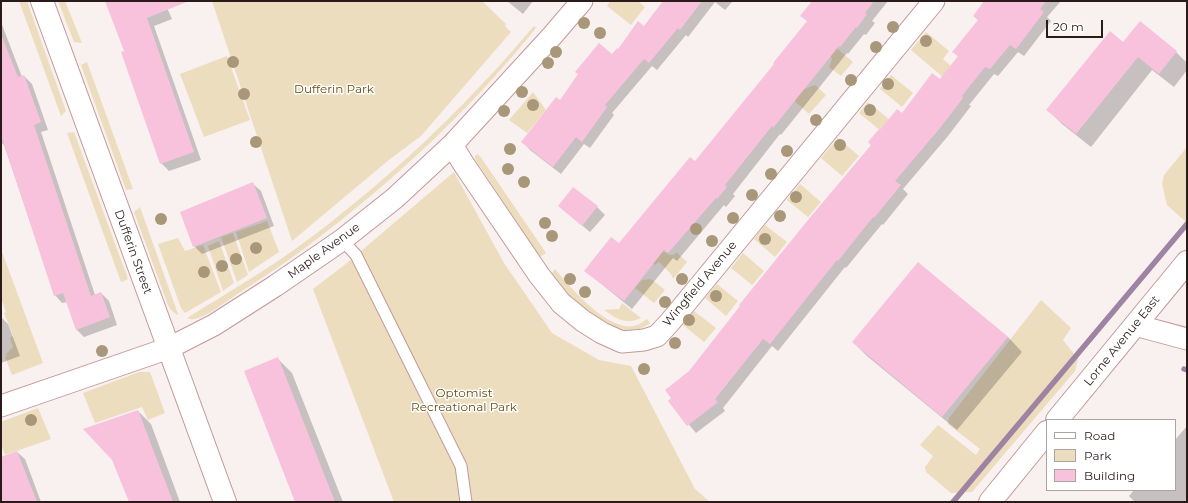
<!DOCTYPE html>
<style>
body{margin:0}
#map{position:relative;width:1188px;height:503px;overflow:hidden;background:#f9f0f0;font-family:Montserrat,sans-serif}
canvas{display:block}
.frame{position:absolute;inset:0;border:2px solid #2a1b1a;pointer-events:none}
.legend{position:absolute;left:1046px;top:419px;width:130px;height:72px;box-sizing:border-box;background:#fff;border:1px solid #aaa4a3;margin:0;padding:5px 7px;list-style:none;font-size:12px;color:#2a1b1a}
.legend li{display:flex;align-items:center;gap:8px;height:20px}
.legend b{width:20px;border:1px solid #aaa4a3}
.scale{position:absolute;left:1046px;top:20px;width:57px;height:18px;box-sizing:border-box;border:2px solid #2a1b1a;border-top:0;padding-left:5px;font-size:12px;line-height:14px;white-space:nowrap;color:#2a1b1a;-webkit-text-stroke:3px #fff;paint-order:stroke}
</style>
<div id="map">
<canvas width="1188" height="503"></canvas>
<div class="frame"></div>
<ul class="legend">
<li><b style="height:5px;background:#fff"></b>Road</li>
<li><b style="height:11px;background:#ecddbe"></b>Park</li>
<li><b style="height:11px;background:#f8c2dc"></b>Building</li>
</ul>
<div class="scale">20 m</div>
</div>
<script>
const ctx = document.querySelector('canvas').getContext('2d');
ctx.lineJoin = 'round';
function paint(path, color) { ctx.fillStyle = color; ctx.fill(path, 'evenodd'); }
function strokePath(path, color, width, dash) { ctx.strokeStyle = color; ctx.lineWidth = width; ctx.lineCap = dash ? 'butt' : 'round'; ctx.setLineDash(dash || []); ctx.stroke(path); }
function write(font, color, halo, rows, align = 'center') {
  ctx.font = font + ' Montserrat,sans-serif'; ctx.lineWidth = 3; ctx.setLineDash([]); ctx.textBaseline = 'middle'; ctx.strokeStyle = halo; ctx.fillStyle = color; for (const [text, x, y, turn = 0] of rows) {
    ctx.save(); ctx.translate(x, y); ctx.rotate((+turn || 0) * Math.PI / 180); ctx.textAlign = isNaN(turn) ? turn : align; if (halo) ctx.strokeText(text, 0, 0); ctx.fillText(text, 0, 0); ctx.restore();
  }
}
const green = new Path2D(`
 M19,1H27L66,111L61,116Z
 M58,1H65L82,43L74,42Z
 M212,1H482L506,24L505,26L511,32L421,136L390,159L292,241Z
 M610,1H638L645,7L631,25L607,6Z
 M534,26L536,28C470,110 393,182 309,245C287,262 263,277 239,293C229,299 198,325 187,318C234,289 283,260 326,226C382,182 435,135 483,83C501,65 517,45 534,26Z
 M926,32L949,51L943,59L972,84L963,94L911,50Z
 M834,46L853,62L841,76L829,67L832,59L828,53Z
 M227,56L250,120L204,137L180,74Z
 M87,62L133,189L126,190L81,65Z
 M891,75L913,93L902,107L880,89Z
 M815,85L826,95L809,114L782,90H802Z
 M533,92L546,110L527,133L509,120Z
 M868,102L890,120L881,131L859,113Z
 M74,132L128,279L121,282L67,133Z
 M838,138L859,156L842,176L821,158Z
 M1187,147V223L1167,205L1162,184L1164,175Z
 M477,154L480,156L546,253L540,257L475,159V156Z
 M454,172L504,263L552,333L599,360L631,366L695,489L710,502H394L313,289L347,263Z
 M800,184L821,202L808,217L787,200Z
 M140,207L178,314L177,315L171,310L168,305L134,212Z
 M267,221L279,252L249,272L236,232Z
 M765,225L787,242L775,257L754,239Z
 M233,233L248,275L237,282L221,237Z
 M178,238L185,251L203,245L221,292L185,313L181,308L158,244Z
 M219,241L234,283L223,291L208,246Z
 M1,249L43,363L12,375L5,357L7,356L6,354L13,347L10,338L13,336L4,313L6,312L1,298Z
 M663,251L670,255H674L676,252L687,262L673,279L671,274L659,262L655,265L651,262Z
 M743,253L764,271L752,285L731,268Z
 M555,269C570,287 613,338 639,324C642,323 645,320 647,319L650,323C642,329 630,334 620,332C611,330 576,304 569,296C562,290 557,281 551,274Z
 M651,279L665,290L654,303L635,288L642,280Z
 M717,284L738,301L726,316L705,298Z
 M1041,300L1071,328L1063,340L1078,359L1075,371L972,492L951,493L926,472L925,467L933,456L920,445L938,425L976,455L980,449L948,424L949,418Z
 M622,303L641,318C626,325 616,319 604,310L619,309Z
 M694,311L716,328L704,342L683,325Z
 M139,372H150L165,413L148,420L142,407L95,423L83,393Z
 M38,408L51,439L5,455L1,444V422Z`);
const shadow = new Path2D(`
 M106,1H164L172,19L154,26L201,160L169,171L161,163L126,51Z
 M507,1H533L523,14Z
 M664,1H733L725,10L715,2L688,37L686,35L657,70L652,66L612,113L614,115L590,148L584,144L561,174L530,150L523,142L560,102L644,27Z
 M813,1H888L872,21L875,23L866,35L864,34L848,54L847,53L781,135L780,134L733,194L735,196L726,207L724,205L677,261L673,258L632,309L594,278L586,270L619,244L695,162L775,64L808,21Z
 M988,1H1061L1047,17L1051,21L1024,56L1018,52L998,76L994,74L969,105L971,106L948,136L903,189L908,194L883,225L882,224L846,268L845,267L778,351L772,346L723,408L725,411L696,433L669,401L690,372L872,145L880,132L940,81L959,57L954,52L979,21L974,16Z
 M1,22L22,77L24,76L32,84L48,130L41,132L95,295L101,293L109,301L117,325L84,337L76,329L67,302L62,303L55,295L4,145L1,142Z
 M1140,23L1176,52L1187,63V70L1174,87L1152,70L1091,147L1062,124L1048,110L1123,43Z
 M253,184L261,191L274,226L202,254L194,246Z
 M559,206L597,207L605,215L590,232Z
 M918,263L1008,337L1022,352L957,430L867,356L853,342Z
 M1,317L8,324L20,356L1,363Z
 M278,359L292,373L343,502H296Z
 M138,411L151,424L180,502H130L113,459Z
 M1187,426V502H1135L1129,496L1134,490H1175V440Z
 M17,452L25,459L41,502H1V458Z`);
const stream = new Path2D(`
 M1184,369L1187,370
 M953,502L1187,224`);
const building = new Path2D(`
 M105,1H189L147,18L194,152L160,164L121,52L124,51Z
 M663,1H702L680,30L678,28L649,63L644,59L605,105L607,107L582,142L576,137L553,167L521,142L556,97L560,100L578,74L575,72L599,43L612,54L617,48L618,49L638,21L644,26Z
 M812,1H874L865,13L867,14L857,28L856,27L840,47L839,46L773,128L772,126L725,185L727,187L717,199L716,198L668,253L664,250L624,301L584,271L611,237L619,243L690,157L695,161L774,64L773,63L807,21L800,16Z
 M984,1H1046L1040,9L1044,12L1016,49L1010,45L990,69L985,67L962,96L963,98L940,128L895,181L901,185L874,218L873,217L838,261L837,260L770,344L763,339L715,399L718,402L687,426L668,401L671,398L665,390L689,371L740,306L739,305L808,220L871,145L868,142L879,129L880,130L897,109L902,113L932,73L940,79L958,56L952,52L978,20L973,16Z
 M1140,21L1177,51L1159,74L1138,57L1076,134L1046,110L1110,31L1123,42Z
 M1,37H2L18,77L24,75L41,122L34,125L91,296L101,292L110,317L76,330L63,293L54,296L1,135Z
 M253,182L267,218L193,247L180,212Z
 M573,187L598,206L582,226L558,206Z
 M918,262L1008,337L942,417L852,342Z
 M278,357L335,502H295L267,430L244,371Z
 M138,410L173,502H129L112,460L83,429Z
 M17,451L37,502H1V457Z`);
const service = new Path2D(`
 M342,240L356,255L461,466L466,502`);
const minor = new Path2D(`
 M452,145L463,163L539,275L561,303L583,321L602,333L622,342L644,340L657,336L670,322L934,1
 M1135,325L1187,339
 M1,406L169,348L214,325L275,286L342,240L395,198L452,145L552,36L582,1`);
const tertiary = new Path2D(`
 M42,1L225,502`);
const secondary = new Path2D(`
 M1057,420L1187,262
 M990,502L1047,432`);
const trees = [
 [584,23],
 [893,27],
 [600,33],
 [926,41],
 [876,47],
 [556,52],
 [233,62],
 [548,63],
 [851,80],
 [888,84],
 [522,92],
 [244,94],
 [533,105],
 [870,110],
 [504,111],
 [816,120],
 [256,142],
 [840,145],
 [510,149],
 [787,151],
 [508,169],
 [771,174],
 [524,182],
 [752,195],
 [796,197],
 [780,216],
 [733,218],
 [161,219],
 [545,223],
 [696,229],
 [552,236],
 [765,239],
 [712,241],
 [256,248],
 [236,259],
 [222,266],
 [204,272],
 [570,279],
 [682,279],
 [585,292],
 [716,296],
 [665,302],
 [689,320],
 [675,343],
 [102,351],
 [644,369],
 [31,420]
];
const parkNames = [
 ["Dufferin Park",334,89],
 ["Optomist",464,393],
 ["Recreational Park",464,407]
];
const streetNames = [
 ["Maple Avenue",324,251,-36],
 ["Dufferin Street",133,252,70],
 ["Wingfield Avenue",700,284,-50],
 ["Lorne Avenue East",1122,341,-51]
];
paint(green, '#ecddbe');
paint(shadow, '#0003');
strokePath(stream, '#9e84a2', 5.5);
paint(building, '#f8c2dc');
strokePath(service, '#c29a99', 13);
strokePath(minor, '#c29a99', 23);
strokePath(tertiary, '#c29a99', 24);
strokePath(secondary, '#c29a99', 24);
strokePath(service, '#fff', 11);
strokePath(minor, '#fff', 21);
strokePath(tertiary, '#fff', 22);
strokePath(secondary, '#fff', 22);
ctx.fillStyle = '#a89778';
for (const [x, y] of trees) { ctx.beginPath(); ctx.arc(x, y, 6, 0, 2 * Math.PI); ctx.fill(); }
write('12px', '#664f15', '#fff', parkNames);
write('12px', '#2a1b1a', '#fff', streetNames);
</script>
